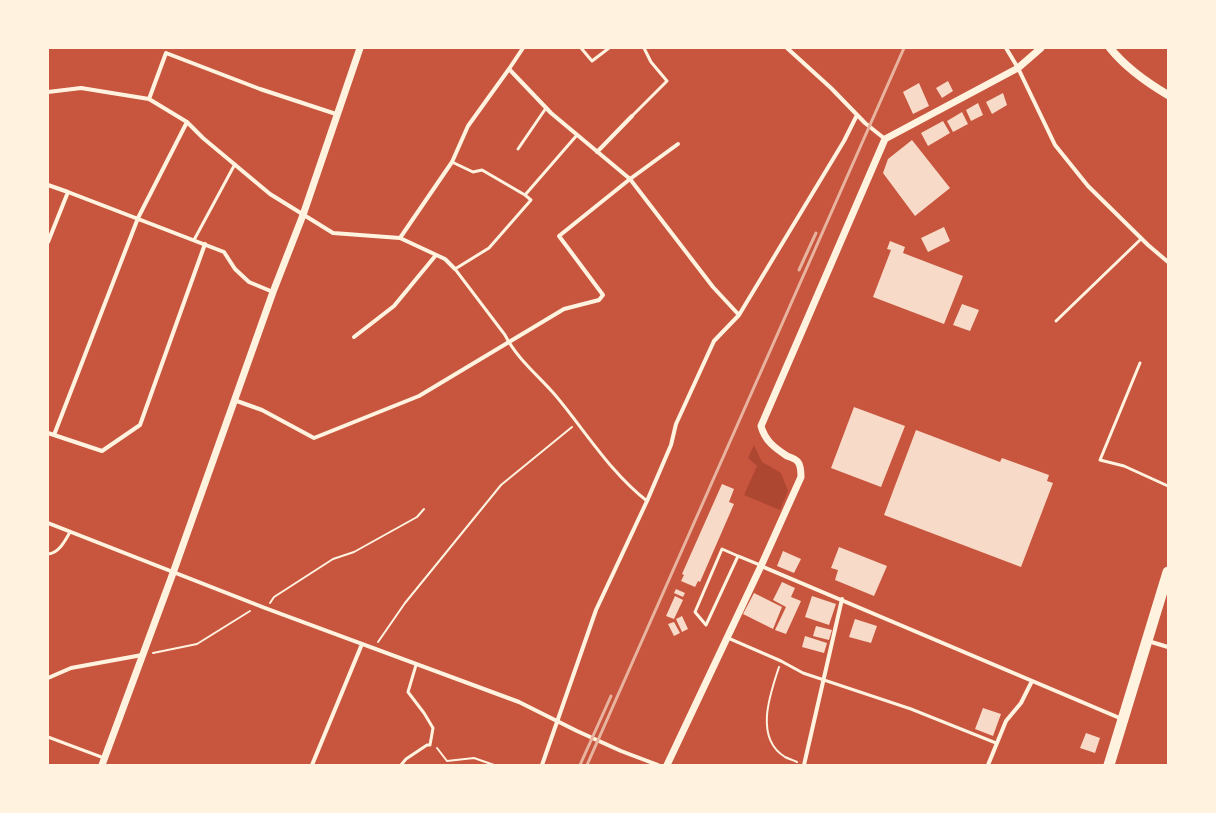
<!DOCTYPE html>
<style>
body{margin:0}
#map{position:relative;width:1216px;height:813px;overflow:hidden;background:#c8553d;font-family:"IBM Plex Sans",sans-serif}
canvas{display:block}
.frame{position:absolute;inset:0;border:49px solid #fff3e0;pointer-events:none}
</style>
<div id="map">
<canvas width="1216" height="813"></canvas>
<div class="frame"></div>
</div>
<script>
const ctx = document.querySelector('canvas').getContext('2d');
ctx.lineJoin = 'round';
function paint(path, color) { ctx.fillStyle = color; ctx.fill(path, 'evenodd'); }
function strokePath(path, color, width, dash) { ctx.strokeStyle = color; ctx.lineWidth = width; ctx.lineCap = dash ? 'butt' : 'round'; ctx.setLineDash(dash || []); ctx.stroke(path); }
const green = new Path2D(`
 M754,445L762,462L781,473L788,491L780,510L744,495L757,466L748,458Z`);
const building = new Path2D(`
 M948,81L953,91L942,98L936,88Z
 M919,83L929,106L913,114L903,92Z
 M1003,93L1007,105L992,114L986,102Z
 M978,103L983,115L971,121L966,110Z
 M962,112L968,124L953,132L947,121Z
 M943,121L950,133L928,146L921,133Z
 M912,140L950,188L915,216L883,173L888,159Z
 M944,227L950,241L928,252L921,238Z
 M890,241L905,247L903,253L963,276L944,324L873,297L891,250L887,249Z
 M962,304L979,310L970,331L953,325Z
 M854,407L905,426L881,487L831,468Z
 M916,430L1000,462L1002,458L1049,475L1047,481L1053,483L1021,567L884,515Z
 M722,484L734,489L729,502L734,504L700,582L698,581L695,587L681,581L684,575L682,574Z
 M839,547L887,566L874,596L835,580L838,570L831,568Z
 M783,551L801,559L794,573L777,566Z
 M782,582L795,588L791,597L801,601L786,634L775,630L786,607L773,600Z
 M676,589L685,593L683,597L674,593Z
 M754,593L782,607L773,629L743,614Z
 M675,596L683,600L674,619L666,616Z
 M812,596L836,604L829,625L805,617Z
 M682,616L688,629L682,632L676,619Z
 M855,619L877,626L871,643L849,637Z
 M674,622L680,633L674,636L668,624Z
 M816,626L832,630L829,640L813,636Z
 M805,636L827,643L824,653L802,647Z
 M983,708L1001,714L993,736L975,729Z
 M1086,733L1100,738L1095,753L1080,748Z`);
const path = new Path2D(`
 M270,603L274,597L333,559L354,552L417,517L424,509
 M378,642L405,603L501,485L572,427
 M153,653L197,644L250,611
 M779,667C770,694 754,738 785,757C789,759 793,760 797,762
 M437,748L447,761L474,758L494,765`);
const service = new Path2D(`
 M581,48L592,61L609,48
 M632,116L667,81L651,62L644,48
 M577,135L525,195L531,200L489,248L455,269L505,335C517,359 539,376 556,396C586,432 610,472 647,501
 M518,149L546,108
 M452,162L473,172L482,170L525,195
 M194,240L235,164
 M1056,321L1141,239
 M1140,363L1100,460L1124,466L1168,486
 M48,554C59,553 65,541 70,532
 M738,556L722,549L695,612L706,625L738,556L760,565
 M728,638L781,661L803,673L911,709L996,743
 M48,737L104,758
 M401,765L406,759L427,745H430L433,728L424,713L408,692L416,665`);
const minor = new Path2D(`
 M787,48L831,88L865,123L885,139
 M1006,48L1018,68L1055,145L1088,186L1148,245L1168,262
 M509,69L551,113L630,179L713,287L739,315
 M48,92L81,88L149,99L187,122L203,138L270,194L333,233L400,238L452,162L468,126L509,69L523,48
 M149,99L166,53L260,89L336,114
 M597,152L632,116
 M48,185L68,192L48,242
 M68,192L224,252L235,269L249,282L273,292
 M400,238L445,259L455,269
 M354,337L394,306L436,255
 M234,400L262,410L314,438L419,396L564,309L599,300L603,295L559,236L630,179L678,144
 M48,433L102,451L140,425L205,244
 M54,435L138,218L187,122
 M48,523L265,608L519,702L577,731L621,751L658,765
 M761,566L1122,719
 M1148,641L1168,647
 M48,678L71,668L142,655
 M312,765L362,644
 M542,765L596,610L647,501L671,445L676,424L714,341L739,315L844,141L857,115
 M804,765L842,599
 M988,765L1006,721L1021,703L1032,681`);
const tertiary = new Path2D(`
 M102,765L173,573L273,292L303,215L360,48
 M667,765L761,566L801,477C801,472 801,466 798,462C796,459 790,457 787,456C775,448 765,441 761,426L885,139L1018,68L1041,48`);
const secondary = new Path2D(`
 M1110,48C1126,68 1146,82 1168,95`);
const trunk = new Path2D(`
 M1109,765L1168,572`);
const rail = new Path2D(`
 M799,270L816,233
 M580,765L611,696
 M587,765L904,48`);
paint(green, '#ae4732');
paint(building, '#f7dbc8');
strokePath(path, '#fff3e0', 2);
strokePath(service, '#fff3e0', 3);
strokePath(minor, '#fff3e0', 4);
strokePath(tertiary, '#fff3e0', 7);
strokePath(secondary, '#fff3e0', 8);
strokePath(trunk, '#fff3e0', 11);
strokePath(rail, '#e9b49f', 3);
</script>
